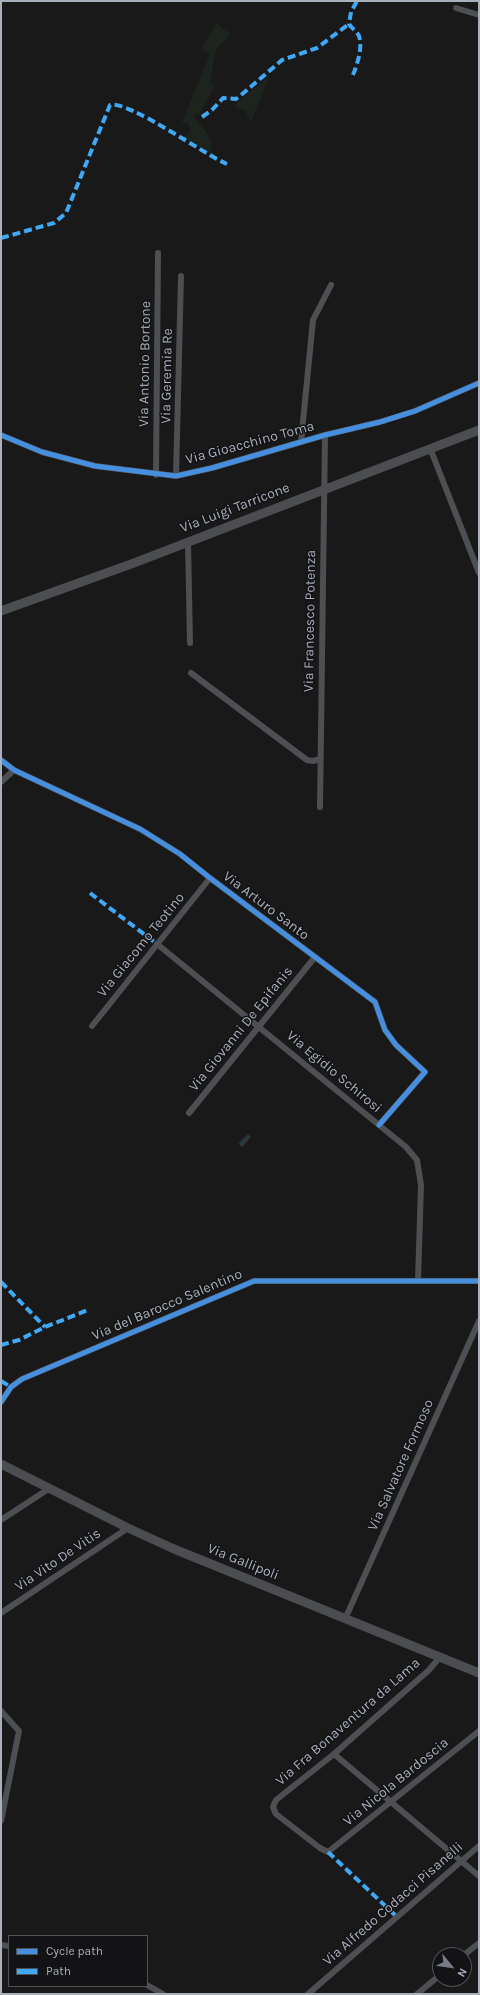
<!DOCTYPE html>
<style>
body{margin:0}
#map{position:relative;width:480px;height:1995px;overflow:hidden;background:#19191a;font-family:Karla,sans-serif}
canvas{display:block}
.frame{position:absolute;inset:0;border:2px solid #a9b0bb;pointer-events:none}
.legend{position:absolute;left:8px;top:1935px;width:140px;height:52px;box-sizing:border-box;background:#131316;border:1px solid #4f5258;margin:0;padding:5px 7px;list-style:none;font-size:12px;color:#a9b0bb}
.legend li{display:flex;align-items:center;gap:8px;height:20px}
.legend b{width:20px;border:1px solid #4f5258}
.north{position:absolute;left:432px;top:1947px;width:40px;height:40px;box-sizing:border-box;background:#131316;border:1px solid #4f5258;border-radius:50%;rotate:119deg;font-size:11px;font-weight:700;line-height:16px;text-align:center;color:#a9b0bb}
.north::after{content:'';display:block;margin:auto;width:14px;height:18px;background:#777b83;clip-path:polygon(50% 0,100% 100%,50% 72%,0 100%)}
</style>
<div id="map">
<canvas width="480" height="1995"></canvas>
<div class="frame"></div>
<ul class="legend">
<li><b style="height:5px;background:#468fdf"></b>Cycle path</li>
<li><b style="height:5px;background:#3fa9f5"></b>Path</li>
</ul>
<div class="north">N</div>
</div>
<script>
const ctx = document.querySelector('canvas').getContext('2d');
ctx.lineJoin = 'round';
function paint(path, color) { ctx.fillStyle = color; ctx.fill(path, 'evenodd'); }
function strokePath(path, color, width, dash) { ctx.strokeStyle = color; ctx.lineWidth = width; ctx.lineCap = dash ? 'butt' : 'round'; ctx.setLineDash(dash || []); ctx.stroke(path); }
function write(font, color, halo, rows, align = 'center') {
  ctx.font = font + ' Karla,sans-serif'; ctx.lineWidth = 3; ctx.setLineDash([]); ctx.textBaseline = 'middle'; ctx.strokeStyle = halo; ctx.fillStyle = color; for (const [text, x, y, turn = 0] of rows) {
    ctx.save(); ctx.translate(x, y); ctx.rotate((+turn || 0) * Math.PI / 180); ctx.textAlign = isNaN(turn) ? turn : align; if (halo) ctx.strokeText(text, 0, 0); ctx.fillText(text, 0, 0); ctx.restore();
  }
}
const green = new Path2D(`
 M216,23L230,34C227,40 221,43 217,48C213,56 213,72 210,83L215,85L200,114L195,115L194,117C203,129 214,137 211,153L183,137L190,133L191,128L188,124L182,122L210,54L201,50Z
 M270,76L251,121L244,109H238L234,106L242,98Z`);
const water = new Path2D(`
 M248,1134L251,1137L242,1147L240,1146L239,1143Z`);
const street = new Path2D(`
 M456,8L479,15
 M1,435L42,452L95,466L176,476L212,468L325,435L380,422L415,411L479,383
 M301,442L313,320L331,285
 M430,448L479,573
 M156,475L158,253
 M176,476L181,276
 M188,542L190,643
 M191,673L307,760L313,761L320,759
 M1,760L14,770L140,829L180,854L210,878L375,1002L385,1030L396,1045L425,1072L379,1125
 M1,782L14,770
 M320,807L325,435
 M157,944L406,1147L417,1160L421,1185L418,1281
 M92,1026L210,878
 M189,1113L315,957
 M1,1402L11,1387L22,1379L254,1281H479
 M1,1520L50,1488
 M1,1613L128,1528
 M345,1619L479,1321
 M440,1657L429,1670L334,1754L276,1800L273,1807L276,1814L320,1848L328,1852L479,1731
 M1,1711L19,1731L1,1821
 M334,1754L479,1876
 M1,1945L9,1946
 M464,1955L479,1943
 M147,1985L163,1994
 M308,1994L479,1846
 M417,1994L440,1975`);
const secondary = new Path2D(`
 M1,611L134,563L479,430
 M1,1464L128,1528L174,1549L479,1673`);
const quiet = new Path2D(`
 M353,75C357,64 363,49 359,36C357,31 351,28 349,24L351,12L357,1
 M202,117L212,110L223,98L236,99L240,96L282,60L317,48L349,24
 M1,238L54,223L66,213L110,105C128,100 205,155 227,164
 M90,893L157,944
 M1,1282L45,1327
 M1,1345L19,1340L45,1327L88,1310
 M1,1381L11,1387
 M328,1852L396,1916`);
const cycleway = new Path2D(`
 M1,435L42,452L95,466L176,476L212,468L325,435L380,422L415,411L479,383
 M1,760L14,770L140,829L180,854L210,878L375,1002L385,1030L396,1045L425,1072L379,1125
 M1,1402L11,1387L22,1379L254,1281H479`);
const streetNames = [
 ["Via Antonio Bortone",145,364,-89],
 ["Via Geremia Re",167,376,-89],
 ["Via Gioacchino Toma",250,443,-15],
 ["Via Luigi Tarricone",235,508,-21],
 ["Via Francesco Potenza",310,621,-89],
 ["Via Arturo Santo",266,906,37],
 ["Via Giacomo Teotino",141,945,-51],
 ["Via Giovanni De Epifanis",241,1029,-51],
 ["Via Egidio Schirosi",334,1072,40],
 ["Via del Barocco Salentino",167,1305,-23],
 ["Via Salvatore Formoso",401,1465,-66],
 ["Via Vito De Vitis",58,1560,-34],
 ["Via Gallipoli",243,1562,22],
 ["Via Fra Bonaventura da Lama",348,1722,-41],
 ["Via Nicola Bardoscia",396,1782,-39],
 ["Via Alfredo Codacci Pisanelli",393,1904,-41]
];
paint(green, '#1c241d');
paint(water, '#2a363d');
strokePath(street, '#4d4f53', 6);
strokePath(secondary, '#4c4d50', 9);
strokePath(quiet, '#3fa9f5', 4, [8, 4]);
strokePath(cycleway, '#468fdf', 5);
write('14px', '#a9b0bb', '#131316', streetNames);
</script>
